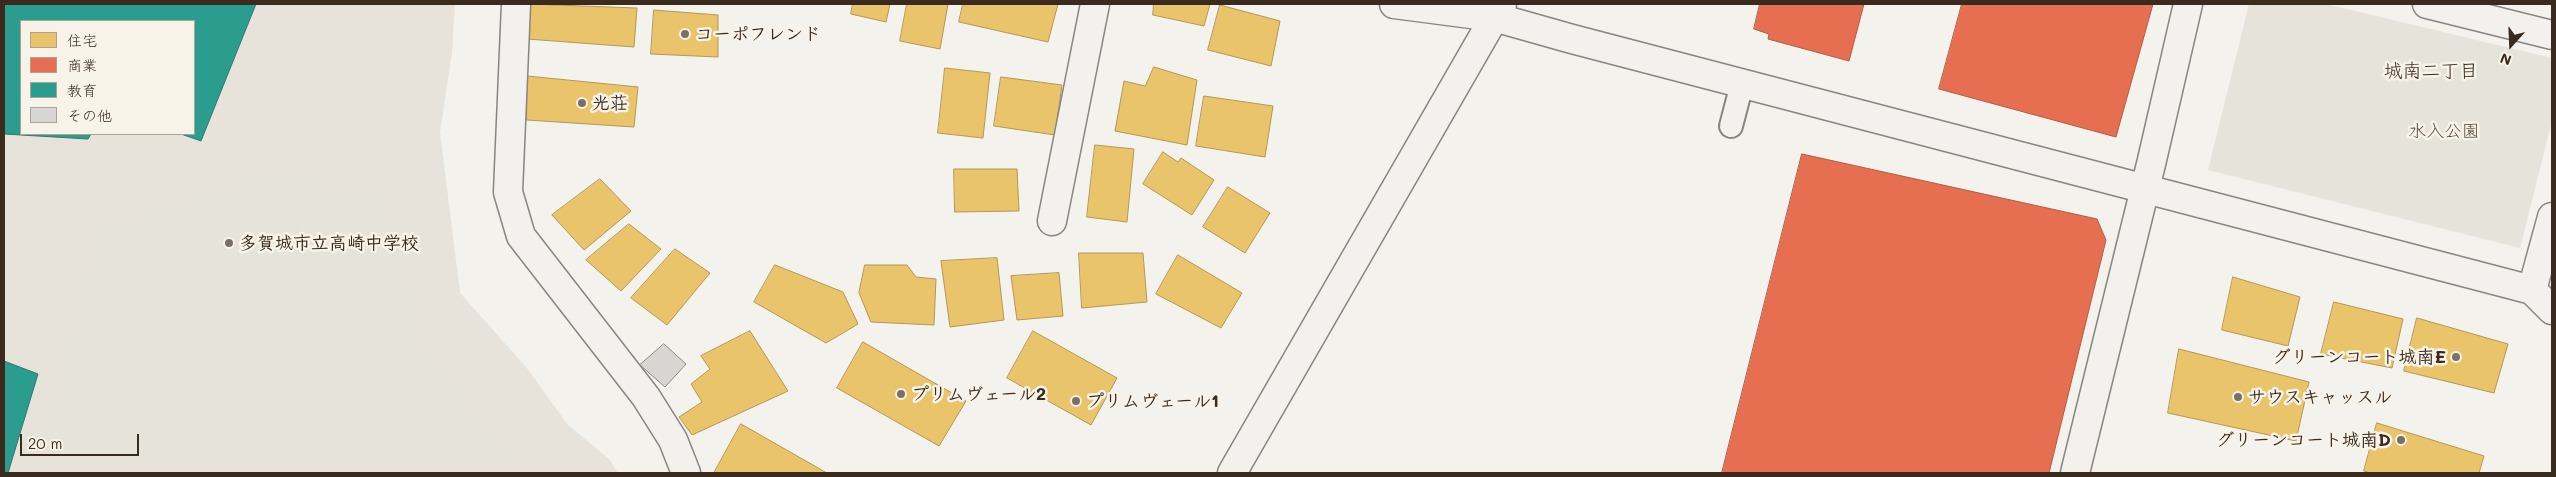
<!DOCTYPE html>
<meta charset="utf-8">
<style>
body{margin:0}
#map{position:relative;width:2556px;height:477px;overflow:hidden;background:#f4f2ec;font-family:Mali,"Klee One",sans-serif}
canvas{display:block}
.frame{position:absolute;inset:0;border:5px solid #3b2a1e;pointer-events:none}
.legend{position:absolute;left:20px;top:20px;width:175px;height:115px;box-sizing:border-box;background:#f7f3e8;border:1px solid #aca397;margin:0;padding:6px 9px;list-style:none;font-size:15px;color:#3b2a1e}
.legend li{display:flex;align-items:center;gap:10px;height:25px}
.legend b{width:25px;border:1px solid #aca397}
.north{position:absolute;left:2486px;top:20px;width:50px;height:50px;-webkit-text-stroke:4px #f7f3e8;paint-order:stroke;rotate:200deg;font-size:14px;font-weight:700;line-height:20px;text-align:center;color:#3b2a1e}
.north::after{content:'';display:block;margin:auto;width:18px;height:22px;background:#3b2a1e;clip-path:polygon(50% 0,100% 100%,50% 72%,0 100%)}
.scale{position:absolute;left:20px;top:434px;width:119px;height:22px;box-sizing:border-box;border:2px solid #3b2a1e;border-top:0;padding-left:6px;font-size:15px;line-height:18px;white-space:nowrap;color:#3b2a1e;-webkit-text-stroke:4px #f7f3e8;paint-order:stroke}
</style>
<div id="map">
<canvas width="2556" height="477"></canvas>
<div class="frame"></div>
<ul class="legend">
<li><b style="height:14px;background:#e9c46a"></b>住宅</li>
<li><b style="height:14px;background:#e76f51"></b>商業</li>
<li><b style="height:14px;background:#2a9d8f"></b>教育</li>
<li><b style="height:14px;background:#d8d6d2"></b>その他</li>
</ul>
<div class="north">N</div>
<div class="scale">20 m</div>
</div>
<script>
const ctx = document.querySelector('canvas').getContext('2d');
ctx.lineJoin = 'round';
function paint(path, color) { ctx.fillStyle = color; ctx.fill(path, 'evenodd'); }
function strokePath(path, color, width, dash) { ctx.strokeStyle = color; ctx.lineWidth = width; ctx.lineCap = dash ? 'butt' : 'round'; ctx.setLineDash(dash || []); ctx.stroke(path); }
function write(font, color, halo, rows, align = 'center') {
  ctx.font = font + ' Mali,"Klee One",sans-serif'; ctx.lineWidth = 5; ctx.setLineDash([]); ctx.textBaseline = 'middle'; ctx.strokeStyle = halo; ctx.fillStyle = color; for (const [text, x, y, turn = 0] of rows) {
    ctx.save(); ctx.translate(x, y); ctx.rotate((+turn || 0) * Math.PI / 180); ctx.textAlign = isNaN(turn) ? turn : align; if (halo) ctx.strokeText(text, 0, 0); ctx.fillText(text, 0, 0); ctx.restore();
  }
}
const built = new Path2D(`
 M4,4H455L452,52L440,132L460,293L526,367L568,425L609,459L618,473H4ZM21,21H194V134H21Z`);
const green = new Path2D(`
 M2249,4H2326L2552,58V121L2520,248L2208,170Z
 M256,175L383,192L428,356L528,473H35L95,231Z`);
const homes = new Path2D(`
 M528,4L637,8L634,47L527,39Z
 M853,4H890L886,22L851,14Z
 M907,4H948L940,49L900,41Z
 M963,4H1058L1048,42L959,22Z
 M1154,4H1210L1204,26L1153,15Z
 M1220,5L1280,21L1271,66L1208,50Z
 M654,10L718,15V57L651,54Z
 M1154,67L1197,80L1187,145L1115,131L1124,81L1145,86Z
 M945,68L990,73L983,138L938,133Z
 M527,76L638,87L634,127L527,120Z
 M1001,77L1062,85L1055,135L994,126Z
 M1204,96L1273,106L1265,157L1196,146Z
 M1095,145L1134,149L1127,222L1087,217Z
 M1163,152L1178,162L1181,158L1214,180L1192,215L1143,184Z
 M954,169H1017L1019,211L955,212Z
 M600,179L631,211L584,250L552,215Z
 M1228,187L1270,213L1245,253L1203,227Z
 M629,224L661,249L621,291L586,260Z
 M675,249L710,273L667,325L631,298Z
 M1079,253H1143L1147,302L1082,308Z
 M1178,255L1242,293L1221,328L1156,294Z
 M997,258L1004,320L950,327L941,261Z
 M775,265L843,292L858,324L826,343L754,302Z
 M865,265H907L916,277L936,279L934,325L871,322L859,293Z
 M1059,273L1063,316L1017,320L1011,276Z
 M2233,277L2300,297L2288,346L2222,330Z
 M2334,302L2403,319L2392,368L2321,354Z
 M2417,318L2508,344L2494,393L2404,371Z
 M750,331L788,391L692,435L679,417L702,402L691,384L710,369L701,356Z
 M1033,331L1117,378L1091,425L1007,378Z
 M863,342L966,401L939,446L837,388Z
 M2179,349L2309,382L2296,441L2168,413Z
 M2377,423L2484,456L2479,473H2370L2364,471Z
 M741,424L827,473H714Z`);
const shops = new Path2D(`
 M1760,4H1864L1849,61L1768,39L1769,34L1754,29Z
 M1962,4H2153L2116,137L1939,89Z
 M1802,154L2097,219L2106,240L2049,473H1722Z`);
const schools = new Path2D(`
 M4,4H256L201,141L181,134H194V21H21V134H91L88,139L4,134Z
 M4,361L38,374L8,473H4Z`);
const building = new Path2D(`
 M664,344L686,364L665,387L640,365Z`);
const lane = new Path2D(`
 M1731,126L1742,84`);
const street = new Path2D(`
 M516,4L508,192L521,236L646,397L673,440L686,473
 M1394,4L1494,17
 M2427,4L2552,35
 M1052,221L1095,4
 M2532,290L2552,217
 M2075,473L2152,160L2188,4`);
const secondary = new Path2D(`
 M1494,17L1572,39L2532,290L2552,310
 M1232,473L1502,4`);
const markers = [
 [685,34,5,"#7c7066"],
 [582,103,5,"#7c7066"],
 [229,243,5,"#7c7066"],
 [2456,357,5,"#7c7066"],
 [901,394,5,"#7c7066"],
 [2238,397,5,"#7c7066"],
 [1076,401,5,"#7c7066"],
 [2401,440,5,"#7c7066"]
];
const poiNames = [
 ["コーポフレンド",695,34],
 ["光荘",592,103],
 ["多賀城市立高崎中学校",239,243],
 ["グリーンコート城南E",2446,357,"right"],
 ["プリムヴェール2",911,394],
 ["サウスキャッスル",2248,397],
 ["プリムヴェール1",1086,401],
 ["グリーンコート城南D",2391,440,"right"]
];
const parkNames = [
 ["水入公園",2444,131]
];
const neighbourhoodNames = [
 ["城南二丁目",2431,71]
];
paint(built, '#e7e2da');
paint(green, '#e6e3da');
paint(homes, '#e9c46a');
strokePath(homes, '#b59653', 1);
paint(shops, '#e76f51');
strokePath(shops, '#b35a42', 1);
paint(schools, '#2a9d8f');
strokePath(schools, '#2f7a6d', 1);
paint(building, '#d8d6d2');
strokePath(building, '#898580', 1);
strokePath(lane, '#898580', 26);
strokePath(street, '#898580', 31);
strokePath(secondary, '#898580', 31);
strokePath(lane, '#f2f1ed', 22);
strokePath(street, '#f2f1ed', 28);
strokePath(secondary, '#f2f1ed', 28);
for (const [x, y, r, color] of markers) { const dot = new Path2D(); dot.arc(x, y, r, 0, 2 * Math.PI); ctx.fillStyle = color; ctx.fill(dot); strokePath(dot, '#f7f3e8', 2); }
write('bold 18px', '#3b2a1e', '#f7f3e8', poiNames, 'left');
write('18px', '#5b4c41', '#f7f3e8', parkNames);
write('19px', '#3b2a1e', '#f7f3e8', neighbourhoodNames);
</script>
